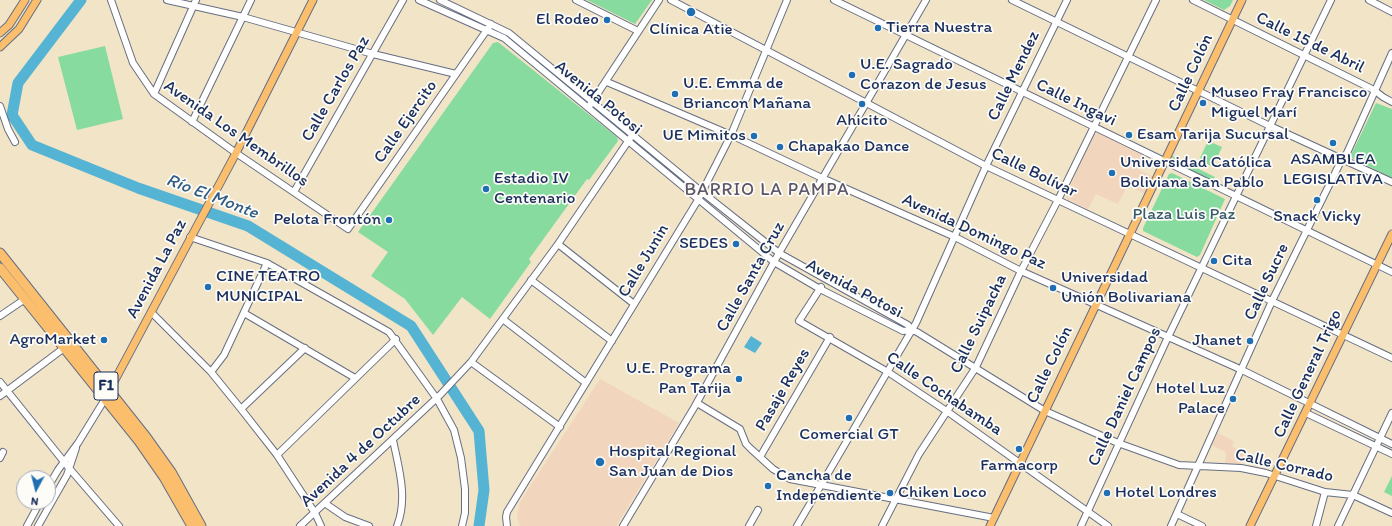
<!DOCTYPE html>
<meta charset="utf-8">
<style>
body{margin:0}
#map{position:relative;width:1392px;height:526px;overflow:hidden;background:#f1e4c7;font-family:Itim,sans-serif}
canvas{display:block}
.north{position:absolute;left:16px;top:470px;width:40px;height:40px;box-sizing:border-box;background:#fdfcf7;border:1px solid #a3aaba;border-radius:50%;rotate:187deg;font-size:11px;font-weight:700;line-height:16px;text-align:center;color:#1b2f5e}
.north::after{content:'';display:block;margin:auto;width:14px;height:18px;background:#1f6fb2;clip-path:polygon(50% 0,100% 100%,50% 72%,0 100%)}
</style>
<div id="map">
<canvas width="1392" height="526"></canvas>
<div class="north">N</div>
</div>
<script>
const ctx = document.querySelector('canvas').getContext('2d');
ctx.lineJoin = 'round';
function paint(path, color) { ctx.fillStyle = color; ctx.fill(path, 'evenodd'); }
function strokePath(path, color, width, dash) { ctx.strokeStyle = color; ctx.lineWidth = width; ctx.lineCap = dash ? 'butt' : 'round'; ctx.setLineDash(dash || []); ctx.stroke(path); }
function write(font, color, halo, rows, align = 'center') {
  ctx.font = font + ' Itim,sans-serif'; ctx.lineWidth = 3.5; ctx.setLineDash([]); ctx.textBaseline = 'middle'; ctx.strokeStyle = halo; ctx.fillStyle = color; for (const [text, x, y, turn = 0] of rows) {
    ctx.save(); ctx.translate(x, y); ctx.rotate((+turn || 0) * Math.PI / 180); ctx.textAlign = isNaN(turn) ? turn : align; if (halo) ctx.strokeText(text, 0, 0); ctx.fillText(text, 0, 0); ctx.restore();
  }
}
const built = new Path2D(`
 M1098,133L1142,154L1138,164L1141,166L1139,170L1154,177L1146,194L1127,186L1118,204L1096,194L1088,209L1067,199L1066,195L1094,135Z
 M600,379L679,423L616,526H520L517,518L520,502Z
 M1218,433L1232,440L1234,442L1232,447L1245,452L1240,464L1225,463L1226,452L1211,445Z`);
const green = new Path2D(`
 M587,0H652L635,24Z
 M1204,0H1233L1230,6L1224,10Z
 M498,42L617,137L618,141L589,180L587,179L529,259L531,262L490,319L462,297L433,335L405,299L371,276L388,252L358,232L493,43Z
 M105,46L123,119L77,130L58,57Z
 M1376,103L1392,109V178L1350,157Z
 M1208,141L1222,147L1213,167L1199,160Z
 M1172,156L1215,177L1212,182L1171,162Z
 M1172,173L1225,199L1200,255L1197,257L1143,231V228L1169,174Z
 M1392,476V496L1384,492Z`);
const water = new Path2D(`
 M751,336L762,343L755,353L744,347Z`);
const river = new Path2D(`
 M81,0L18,83L12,115L32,145L138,188L248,226L411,326L479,431L484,490L479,526`);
const minor = new Path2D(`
 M111,0L133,63L154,94L236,153L348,229L491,24
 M167,0L243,17L373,54L456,74
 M419,0L504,38L774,262L820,289L903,331L911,330L917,332L1045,411L1118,443L1179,465L1241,468L1266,473L1325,492L1353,495L1392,513
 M440,0L509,33L702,192L779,253L908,325L911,330
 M576,0L638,31
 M671,0L986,166L1392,358
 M834,0L1392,272
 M1012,0L1270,126L1392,182
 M1193,0L1374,90L1383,97L1392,102
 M1369,0L1392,12
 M607,82L731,135L822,178L955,237L1021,271L1242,370L1392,444
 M154,94L196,0
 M590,105L659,0
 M0,106L8,129L15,142
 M192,122L251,0
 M294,192L403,0
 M190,237L267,263L389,332L437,399L454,430L461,458L465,489V513L462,526
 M558,244L634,304
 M531,280L612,341
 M821,287L799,321L888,372L948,412L1108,526
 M151,312L211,372L241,409L277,455L315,513L321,526
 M244,313L355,378
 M0,316L25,299
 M504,320L586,383
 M471,362L560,427
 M211,372L224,355L267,263
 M0,382L69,468L119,526
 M0,396L64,348
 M697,403L740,429L746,444L751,449L773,469L790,479L994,518
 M241,409L305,348
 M1306,413L1392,454
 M393,440C399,469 408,498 397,526
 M277,455L396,339
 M760,457L830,337
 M0,458L3,452
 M48,487L58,470L78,443L105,399
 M326,504L345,517L369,526
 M1177,514L1202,526
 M27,526L40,502
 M38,526L67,475L76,448
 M300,526L440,395L471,362L558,244L631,137
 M507,526L506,517L507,512L698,200L731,135L787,0
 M623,526L695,406L779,253L926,0
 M749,526L758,510
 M797,526L916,323L986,166L1067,0
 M882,526L919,454L976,367L1021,271L1058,200L1156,0
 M1081,526L1168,337L1331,0
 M1171,526L1272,301L1342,159L1347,153L1392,53
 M1316,526L1325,492
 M1338,526L1392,413`);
const major = new Path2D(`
 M0,33L9,25L25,0
 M0,47L19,29L37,0
 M108,393L236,153L313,0
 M990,526L1242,0
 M1250,526L1392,234`);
const highway = new Path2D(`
 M0,253L146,437L171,472L201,526
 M0,268L139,441L164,477L192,526`);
const markers = [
 [691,12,5,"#1f6fb2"],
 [607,20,4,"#1f6fb2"],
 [878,28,4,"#1f6fb2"],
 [852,75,4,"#1f6fb2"],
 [675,94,4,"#1f6fb2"],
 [1203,103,4,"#1f6fb2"],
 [862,104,4,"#1f6fb2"],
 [1129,135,4,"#1f6fb2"],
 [754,136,4,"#1f6fb2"],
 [1333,143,4,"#1f6fb2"],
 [780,147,4,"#1f6fb2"],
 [1112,173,4,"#1f6fb2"],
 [486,189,4,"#1f6fb2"],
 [1317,200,4,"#1f6fb2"],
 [389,220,4,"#1f6fb2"],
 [736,244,4,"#1f6fb2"],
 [1214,261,4,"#1f6fb2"],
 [208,287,4,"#1f6fb2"],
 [1053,288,4,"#1f6fb2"],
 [104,340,4,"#1f6fb2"],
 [1250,341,4,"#1f6fb2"],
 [739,379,4,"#1f6fb2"],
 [1233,399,4,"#1f6fb2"],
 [849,418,4,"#1f6fb2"],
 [1019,449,4,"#1f6fb2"],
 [600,462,5,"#1f6fb2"],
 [768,486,4,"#1f6fb2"],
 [890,493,4,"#1f6fb2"],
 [1107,493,4,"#1f6fb2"]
];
const shields = [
 [106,386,24]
];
const shieldNames = [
 ["F1",106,386]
];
const poiNames = [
 ["El Rodeo",599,20,"right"],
 ["Tierra Nuestra",886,28],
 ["Clínica Atie",691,30,"center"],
 ["U.E. Sagrado",860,65],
 ["Corazon de Jesus",860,85],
 ["U.E. Emma de",683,84],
 ["Briancon Mañana",683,104],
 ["Museo Fray Francisco",1211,93],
 ["Miguel Marí",1211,113],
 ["Ahicito",862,121,"center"],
 ["Esam Tarija Sucursal",1137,135],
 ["UE Mimitos",746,136,"right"],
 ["Chapakao Dance",788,147],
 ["ASAMBLEA",1333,160,"center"],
 ["LEGISLATIVA",1333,180,"center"],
 ["Universidad Católica",1120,163],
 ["Boliviana San Pablo",1120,183],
 ["Estadio IV",494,179],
 ["Centenario",494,199],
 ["Snack Vicky",1317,217,"center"],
 ["Pelota Frontón",381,220,"right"],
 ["SEDES",728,244,"right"],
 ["Cita",1222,261],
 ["CINE TEATRO",216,277],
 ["MUNICIPAL",216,297],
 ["Universidad",1061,278],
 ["Unión Bolivariana",1061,298],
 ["AgroMarket",96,340,"right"],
 ["Jhanet",1242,341,"right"],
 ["U.E. Programa",731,369,"right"],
 ["Pan Tarija",731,389,"right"],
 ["Hotel Luz",1225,389,"right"],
 ["Palace",1225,409,"right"],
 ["Comercial GT",849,435,"center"],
 ["Hospital Regional",609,452],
 ["San Juan de Dios",609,472],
 ["Farmacorp",1019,466,"center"],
 ["Cancha de",776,476],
 ["Independiente",776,496],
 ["Chiken Loco",898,493],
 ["Hotel Londres",1115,493]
];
const streetNames = [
 ["Calle 15 de Abril",1310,43,26],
 ["Calle Colón",1191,73,-65],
 ["Calle Mendez",1014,76,-64],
 ["Calle Carlos Paz",336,89,-60],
 ["Avenida Potosi",598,98,39],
 ["Calle Ingavi",1076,103,26],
 ["Calle Ejercito",406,122,-55],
 ["Avenida Los Membrillos",236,134,35],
 ["Calle Bolívar",1034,173,26],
 ["Avenida Domingo Paz",974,232,25],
 ["Calle Junin",644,261,-59],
 ["Avenida La Paz",157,269,-62],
 ["Calle Santa Cruz",751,277,-61],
 ["Calle Sucre",1267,282,-65],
 ["Avenida Potosi",854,289,28],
 ["Calle Suipacha",979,324,-64],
 ["Calle Colón",1050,365,-64],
 ["Calle General Trigo",1308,374,-65],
 ["Pasaje Reyes",783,390,-60],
 ["Calle Cochabamba",944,394,34],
 ["Calle Daniel Campos",1125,397,-65],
 ["Avenida 4 de Octubre",361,451,-43],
 ["Calle Corrado",1284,466,13]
];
const parkNames = [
 ["Plaza Luis Paz",1184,215]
];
const neighbourhoodNames = [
 ["BARRIO LA PAMPA",767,190]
];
const waterNames = [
 ["Río El Monte",212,197,21]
];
paint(built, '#f1d5bd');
paint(green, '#87db9e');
paint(water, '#55b3d3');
strokePath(river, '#55b3d3', 11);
strokePath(minor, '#666e83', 8);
strokePath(major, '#666e83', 9);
strokePath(highway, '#666e83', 11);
strokePath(minor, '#fff', 6);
strokePath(major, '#fabe6d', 7);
strokePath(highway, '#fabe6d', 9);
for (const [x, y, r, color] of markers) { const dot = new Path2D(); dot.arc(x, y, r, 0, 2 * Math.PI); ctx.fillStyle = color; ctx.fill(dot); strokePath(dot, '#fdfcf7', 1.5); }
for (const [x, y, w] of shields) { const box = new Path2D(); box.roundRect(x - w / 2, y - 14, w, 28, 3); ctx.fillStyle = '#fdfcf7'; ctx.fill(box); strokePath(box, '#1b2f5e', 1); }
write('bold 16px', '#1b2f5e', null, shieldNames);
write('17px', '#1b2f5e', '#fdfcf7', poiNames, 'left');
write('17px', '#1b2f5e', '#fdfcf7', streetNames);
write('17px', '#365a6e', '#fdfcf7', parkNames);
ctx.letterSpacing = '1px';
write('18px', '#5d566b', '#fdfcf7', neighbourhoodNames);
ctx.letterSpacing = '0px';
write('italic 18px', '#2f5d87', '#fdfcf7', waterNames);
</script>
